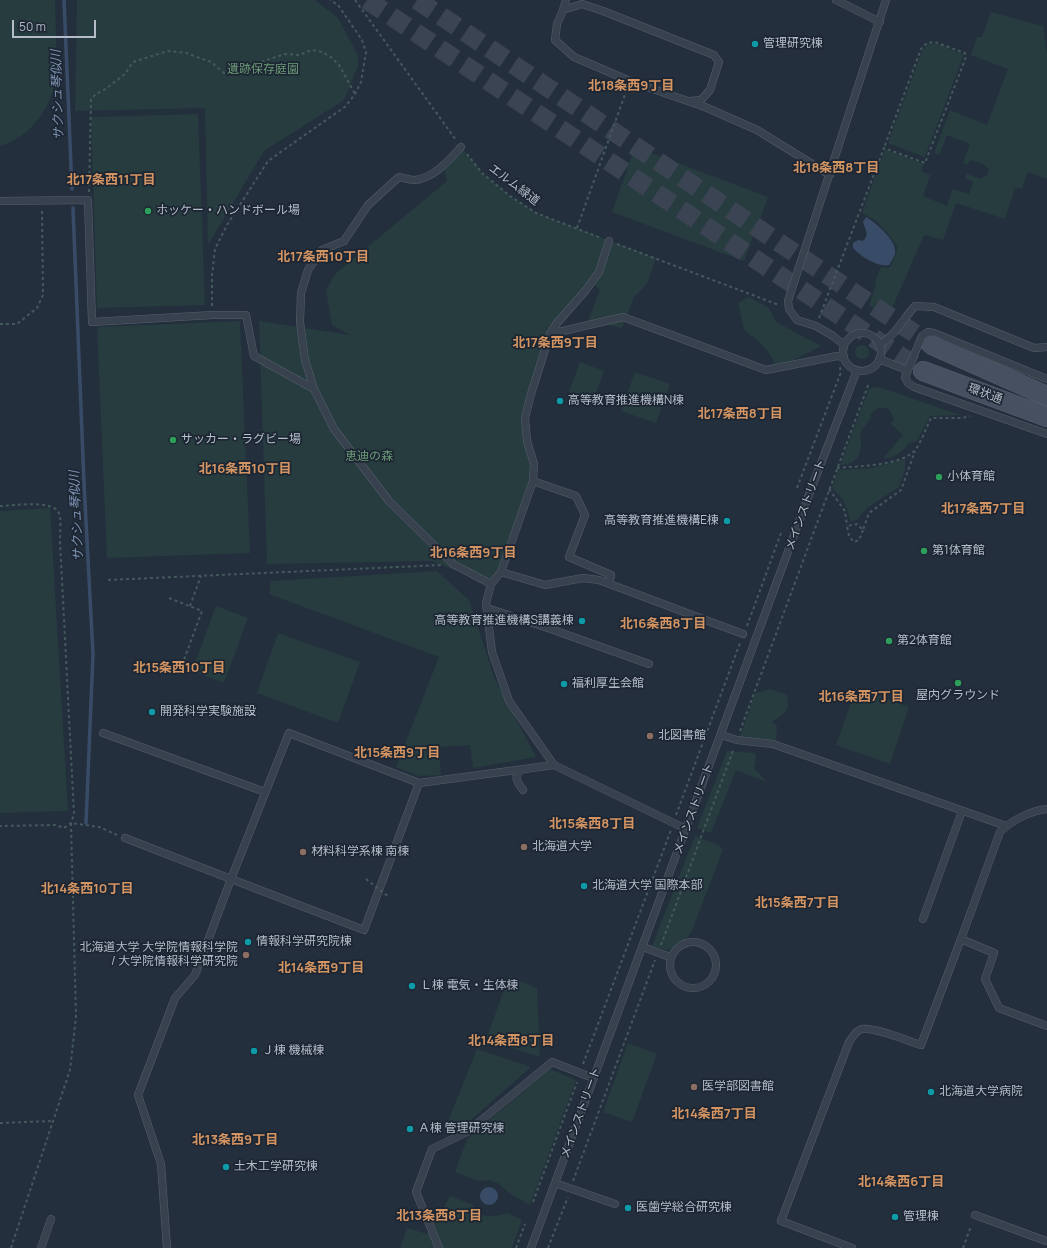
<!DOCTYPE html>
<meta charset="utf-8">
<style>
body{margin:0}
#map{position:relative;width:1047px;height:1248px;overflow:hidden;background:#242f3e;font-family:Manrope,sans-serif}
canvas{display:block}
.scale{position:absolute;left:12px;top:20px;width:84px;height:18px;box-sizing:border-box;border:2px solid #b4bcc9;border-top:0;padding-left:5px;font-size:12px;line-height:14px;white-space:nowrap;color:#b4bcc9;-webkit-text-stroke:3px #1d2633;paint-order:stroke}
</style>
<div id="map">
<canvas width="1047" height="1248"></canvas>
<div class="scale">50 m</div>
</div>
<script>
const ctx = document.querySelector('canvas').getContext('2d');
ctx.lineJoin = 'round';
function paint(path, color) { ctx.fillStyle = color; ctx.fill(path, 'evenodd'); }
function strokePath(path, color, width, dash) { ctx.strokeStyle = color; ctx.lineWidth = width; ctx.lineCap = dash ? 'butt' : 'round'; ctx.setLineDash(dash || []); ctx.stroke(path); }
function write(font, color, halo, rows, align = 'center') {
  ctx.font = font + ' Manrope,"Noto Sans JP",sans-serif'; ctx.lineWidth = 3.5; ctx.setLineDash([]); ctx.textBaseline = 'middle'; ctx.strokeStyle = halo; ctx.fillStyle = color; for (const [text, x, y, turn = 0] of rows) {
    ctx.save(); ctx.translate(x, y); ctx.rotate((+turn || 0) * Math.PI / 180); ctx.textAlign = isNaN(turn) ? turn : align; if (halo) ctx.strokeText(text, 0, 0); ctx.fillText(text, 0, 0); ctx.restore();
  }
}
const green = new Path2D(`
 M0,0H55L57,76C51,107 32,137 0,146Z
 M77,0H315L338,18L358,56V66L344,100L264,151L208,245L205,108L75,111Z
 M991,12L1043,26L1047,53V179L1028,172L1022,188H1015L1005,219L956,203L943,240L924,235L890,313L869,306L876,285L874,284L881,267L886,268L890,267L897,252V246L886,231L875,220L862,213L885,149L924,164L921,171L930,175L923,196L947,206L953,189L969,194L973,182L965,178L967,174L980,179L987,175L989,169L982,163L970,160L968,165L963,163L970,144L947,135L939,155L934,153L950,110L987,125L1008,69L971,55L977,37H982Z
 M936,43L964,54L925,157L888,143L922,51L928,44Z
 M198,114L205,305L97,308L91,117Z
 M461,147L482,173L510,196L536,213L656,258L647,284L634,297L622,328L588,321L600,290L592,282L557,323L525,418L533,481L501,572L491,584L431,561L267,564L259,321L350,335L332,325L326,290L335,274L447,181L443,165Z
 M635,147L768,197L744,261L612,212Z
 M749,297L769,308L776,322L821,346L790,362L777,370C770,349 761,343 744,330L738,303Z
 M240,321L250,553L107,558L97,327Z
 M855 352a7 7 0 1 1 14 0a7 7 0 1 1-14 0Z
 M580,362L604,371L593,402L569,392Z
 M635,372L670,384L656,423L621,411Z
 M874,387L885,389L960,415L930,416L917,441L909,443C903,452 894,459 883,458L903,435L891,424L894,419L889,409C880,406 875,408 870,416L871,417L860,433C862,442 862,455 853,462C850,464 844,465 840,465L869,389Z
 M905,459V470L899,487L867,508L857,520L850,521C847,506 844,498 832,488L838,470L871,468Z
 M50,508L68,811L0,813V511Z
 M437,571L469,600L494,677L536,757L473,768L470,745L439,747L441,775L419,776L396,767L439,657L269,594L271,581Z
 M216,606L248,618L224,683L192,671Z
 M278,633L360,662L338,723L257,693Z
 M856,688L909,707L890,764L836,745Z
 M771,689L787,695C791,711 784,714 772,722L777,726L776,740L740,737L755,693Z
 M727,751L755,753L756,757L754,768L767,782L736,770L711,833L697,828Z
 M695,836L718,845L723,850L691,933L680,945L666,950L652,946Z
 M509,976L537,988L540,1057L486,1040Z
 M628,1043L657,1054L632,1122L603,1112Z
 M477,1049L531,1067L463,1127L448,1121Z
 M550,1069L576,1080L530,1205L509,1193L498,1183L489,1180L478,1181L455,1172L467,1139Z
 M450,1196L473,1205L475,1212C488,1219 494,1216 508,1213L522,1220L512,1248H400L407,1228L427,1234L434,1219L440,1214Z`);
const water = new Path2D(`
 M866,217C876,223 898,241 895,254C894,257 891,262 889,265C879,268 860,256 853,248V243L858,240L863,241C870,235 865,229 863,222Z
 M480 1196a9 9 0 1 1 18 0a9 9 0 1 1-18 0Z`);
const stream = new Path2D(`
 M64,0L72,189
 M73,208L84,483L93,654L86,823`);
const secondaryTunnel = new Path2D(`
 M367,0L923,371
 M417,0L932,345`);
const path = new Path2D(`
 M355,0L456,140
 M467,154L482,173L510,196L536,213L601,238
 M89,192L91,99L96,94L104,90L125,74L133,62L168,51L186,53L211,62L224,73L231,74L243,68L285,54L299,55L312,50L322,52L331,57L339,65L355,94
 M577,228L627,89
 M617,244L779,305
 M212,306V276L215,249L227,225L268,161L346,106L355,94L361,82L366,52L362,40L338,5L330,0
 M819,318L884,148L925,163L966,57L965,53L935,42L927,43L921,49L884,148
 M0,324H17L37,308L43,295L42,209
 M837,468C856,466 904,466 916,449C922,440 926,428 931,418H962L970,416
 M797,488L841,372L839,364
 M829,489L845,511L847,526
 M0,506C14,506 57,498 60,516C61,524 60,534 60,541L74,814L71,823L64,828L56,825L0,826
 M863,530L859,540L854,542L849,536L847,526L857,524L863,530L869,513L901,490L915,451
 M108,580L442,565
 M169,598L202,611L181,668
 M190,606L201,576
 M747,626L781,533
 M740,731L869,383
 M676,815L740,643
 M661,945L734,748
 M583,1064L671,830
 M0,1123L52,1121
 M573,1181L655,960
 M533,1202L577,1082
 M11,1248L70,1070L76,1017L71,823L99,827L117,835
 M516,1248L525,1224
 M548,1248L568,1197
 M963,1248L971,1226`);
const lane = new Path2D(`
 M836,0L880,22
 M563,10L566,0
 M690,101L701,100L710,90L719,62L714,55L603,11L582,4L563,10L557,24L555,40L574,57L630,81L705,107L757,130L830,175
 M0,201L88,200L92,322L213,315H246L254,356L314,389L334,429L389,501L453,564L491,584L486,603L492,652L509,701L554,765
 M843 352a19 19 0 1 1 38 0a19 19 0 1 1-38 0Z
 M550,334L623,317L766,370L837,356L844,357
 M844,345L833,336L816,326L797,320L789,309L788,301L886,0
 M879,345C895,336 903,319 915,306L934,307L1034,348L1047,347
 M879,359L907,370
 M1047,379L934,333L928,332L922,336L905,377L908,383L914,387L1047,434
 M314,389L305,360L300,322L301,293L308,270L322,250L344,241L368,205L399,177C404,178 410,180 415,180C434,178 449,160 461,147
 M533,481L576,496L585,515L569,557L611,575L609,583
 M501,572L545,585L583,578L599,580L743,634
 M491,584L501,572L533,481L534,464L527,441L525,418L531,394L550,334L557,323L586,290L599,272L609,241
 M487,608L545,627L649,664
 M103,733L265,792
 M721,735L737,740L773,744L1006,826
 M521,770C513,777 517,782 523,790
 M1047,809C1030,811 1012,820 1000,832L961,939L994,953L985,979L999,1008L1047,1026
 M125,838L231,879L289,733L419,783
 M923,919L962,811
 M670 965a23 23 0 1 1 46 0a23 23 0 1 1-46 0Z
 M643,947L670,957
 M555,1183L615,1204
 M975,1215L1046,1241
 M41,1248L51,1219
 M167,1248L161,1164L138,1095L175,998L195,975L231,879L364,930L419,783L554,765L686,829
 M439,1248L416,1192L432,1149L467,1132L552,1062L593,1078
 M531,1248L810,492L857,370
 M852,1248L781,1221L849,1042C852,1038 856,1030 862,1029C875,1027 908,1041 921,1045L961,939`);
const secondary = new Path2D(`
 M932,345L1047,396
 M923,371L1047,417`);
const pathBridge = new Path2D(`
 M366,879L389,897`);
const markers = [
 [755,44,4,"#0f9aa8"],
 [148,211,4,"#2e9e5b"],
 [560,401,4,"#0f9aa8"],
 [173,440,4,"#2e9e5b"],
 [939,477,4,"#2e9e5b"],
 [727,521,4,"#0f9aa8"],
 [924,551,4,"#2e9e5b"],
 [582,621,4,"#0f9aa8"],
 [889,641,4,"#2e9e5b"],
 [958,683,4,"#2e9e5b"],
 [564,684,4,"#0f9aa8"],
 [152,712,4,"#0f9aa8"],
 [650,736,4,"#8d6e63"],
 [524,847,4,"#8d6e63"],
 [303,852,4,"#8d6e63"],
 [584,886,4,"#0f9aa8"],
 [248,942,4,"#0f9aa8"],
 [246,955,4,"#8d6e63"],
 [412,986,4,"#0f9aa8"],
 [254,1051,4,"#0f9aa8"],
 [694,1087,4,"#8d6e63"],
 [931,1092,4,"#0f9aa8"],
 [410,1129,4,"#0f9aa8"],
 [226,1167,4,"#0f9aa8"],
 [628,1208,4,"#0f9aa8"],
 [895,1217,4,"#0f9aa8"]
];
const poiNames = [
 ["管理研究棟",763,44],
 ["ホッケー・ハンドボール場",156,211],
 ["高等教育推進機構N棟",568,401],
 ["サッカー・ラグビー場",181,440],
 ["小体育館",947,477],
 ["高等教育推進機構E棟",719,521,"right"],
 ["第1体育館",932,551],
 ["高等教育推進機構S講義棟",574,621,"right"],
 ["第2体育館",897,641],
 ["福利厚生会館",572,684],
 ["屋内グラウンド",958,696,"center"],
 ["開発科学実験施設",160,712],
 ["北図書館",658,736],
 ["北海道大学",532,847],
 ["材料科学系棟 南棟",311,852],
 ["北海道大学 国際本部",592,886],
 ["情報科学研究院棟",256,942],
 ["北海道大学 大学院情報科学院",238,948,"right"],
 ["/ 大学院情報科学研究院",238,962,"right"],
 ["Ｌ棟 電気・生体棟",420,986],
 ["Ｊ棟 機械棟",262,1051],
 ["医学部図書館",702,1087],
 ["北海道大学病院",939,1092],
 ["Ａ棟 管理研究棟",418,1129],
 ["土木工学研究棟",234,1167],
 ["医歯学総合研究棟",636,1208],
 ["管理棟",903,1217]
];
const parkNames = [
 ["遺跡保存庭園",263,70],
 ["恵迪の森",369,457]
];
const streetNames = [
 ["エルム緑道",514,185,37],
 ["環状通",985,394,20],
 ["メインストリート",806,505,-70],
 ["メインストリート",694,809,-70],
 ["メインストリート",581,1113,-70]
];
const neighbourhoodNames = [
 ["北18条西9丁目",631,86],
 ["北18条西8丁目",836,168],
 ["北17条西11丁目",111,180],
 ["北17条西10丁目",323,257],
 ["北17条西9丁目",555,343],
 ["北17条西8丁目",740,414],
 ["北16条西10丁目",245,469],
 ["北17条西7丁目",983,509],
 ["北16条西9丁目",473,553],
 ["北16条西8丁目",663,624],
 ["北15条西10丁目",179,668],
 ["北16条西7丁目",861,697],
 ["北15条西9丁目",397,753],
 ["北15条西8丁目",592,824],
 ["北14条西10丁目",87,889],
 ["北15条西7丁目",797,903],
 ["北14条西9丁目",321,968],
 ["北14条西8丁目",511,1041],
 ["北14条西7丁目",714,1114],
 ["北13条西9丁目",235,1140],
 ["北14条西6丁目",901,1182],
 ["北13条西8丁目",439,1216]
];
const waterNames = [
 ["サクシュ琴似川",58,95,-92],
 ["サクシュ琴似川",77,516,-93]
];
paint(green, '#263c3f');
paint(water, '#394c67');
strokePath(stream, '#394c67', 3.5);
strokePath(secondaryTunnel, '#3a4453', 19, [19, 10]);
strokePath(lane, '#565f6c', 8);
strokePath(secondary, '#565f6c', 20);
strokePath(path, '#44595c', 2, [3, 3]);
strokePath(lane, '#38414e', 7);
strokePath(secondary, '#465061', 19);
strokePath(pathBridge, '#44595c', 2, [3, 3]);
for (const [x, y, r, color] of markers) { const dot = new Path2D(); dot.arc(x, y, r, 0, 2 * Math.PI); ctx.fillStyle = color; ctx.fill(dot); strokePath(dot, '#1d2633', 1.5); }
write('12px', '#b4bcc9', '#1d2633', poiNames, 'left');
write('12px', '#6b9a76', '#1d2633', parkNames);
write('12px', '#b4bcc9', '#1d2633', streetNames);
write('bold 13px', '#d59563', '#1d2633', neighbourhoodNames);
write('italic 13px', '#7c92b1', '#1d2633', waterNames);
</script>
